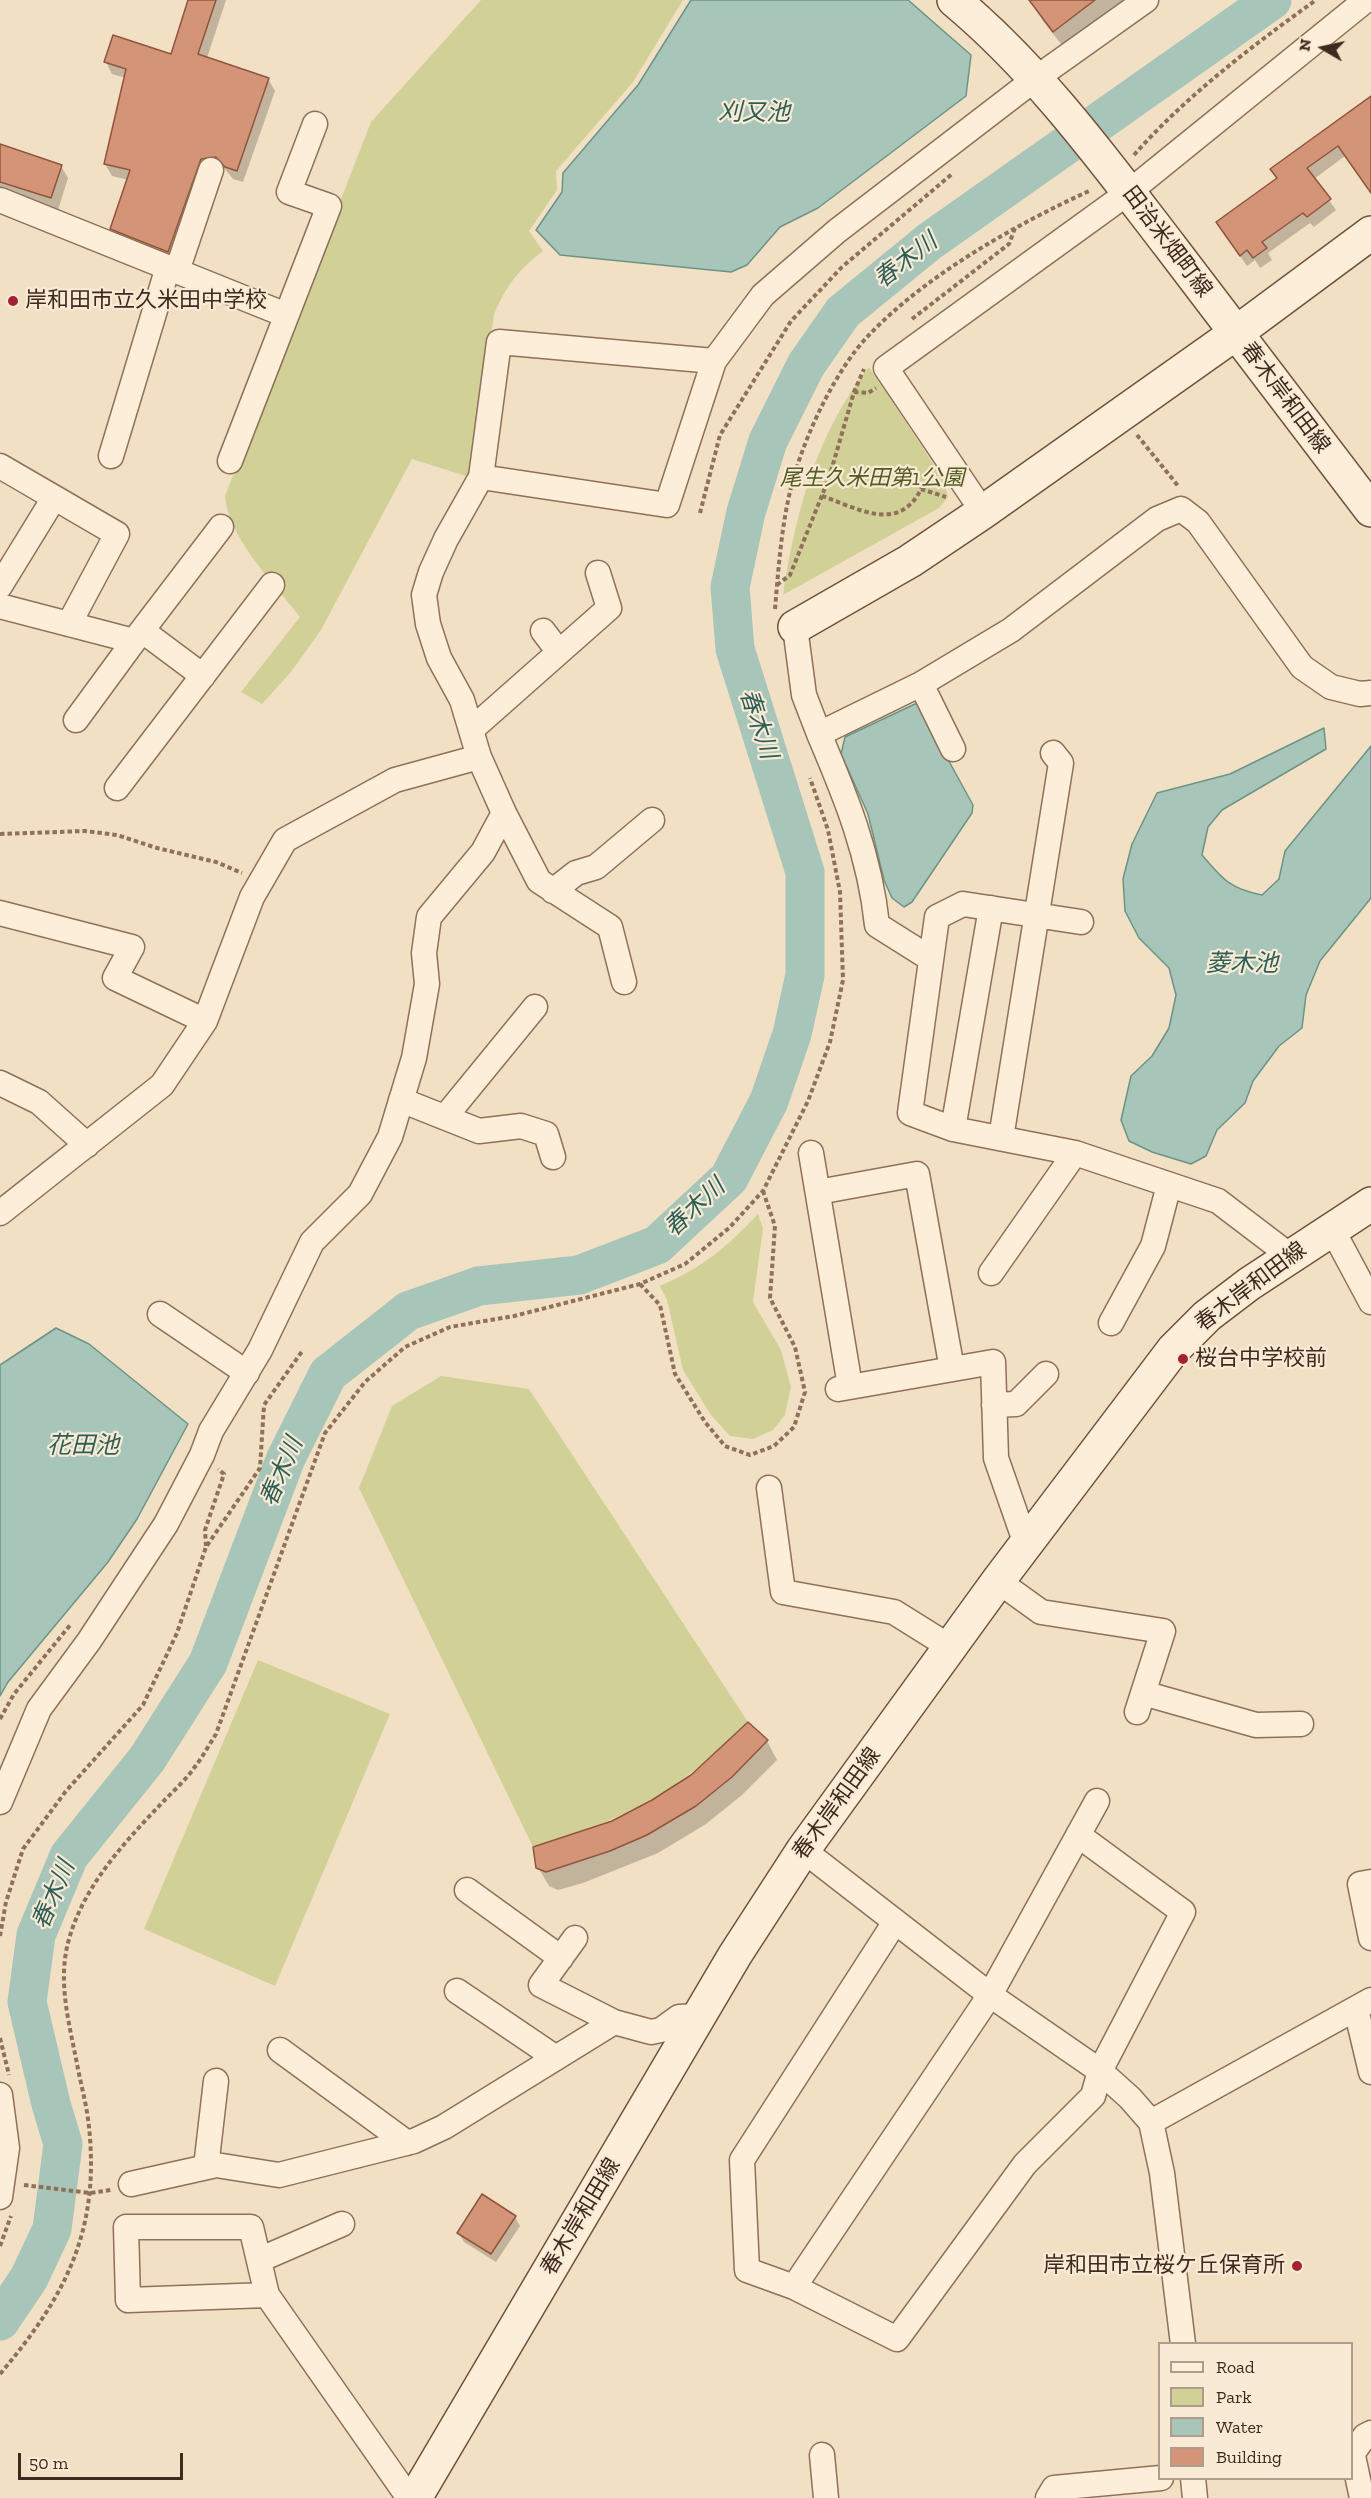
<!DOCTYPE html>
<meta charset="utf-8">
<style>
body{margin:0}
#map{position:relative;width:1371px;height:2498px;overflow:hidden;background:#f2e0c4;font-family:"Zilla Slab",serif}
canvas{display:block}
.legend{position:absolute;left:1158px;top:2342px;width:195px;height:138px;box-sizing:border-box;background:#f9ead5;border:2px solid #ae9d8c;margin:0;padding:8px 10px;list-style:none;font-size:18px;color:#3e2a1e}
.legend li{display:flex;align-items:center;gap:12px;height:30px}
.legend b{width:30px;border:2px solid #ae9d8c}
.north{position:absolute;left:1293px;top:18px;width:60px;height:60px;-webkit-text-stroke:4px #f9ead5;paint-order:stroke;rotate:279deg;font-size:16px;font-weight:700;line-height:24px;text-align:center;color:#3e2a1e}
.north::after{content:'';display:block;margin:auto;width:21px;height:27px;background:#3e2a1e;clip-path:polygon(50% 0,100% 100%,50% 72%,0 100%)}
.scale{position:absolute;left:18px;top:2453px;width:165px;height:27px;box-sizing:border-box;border:3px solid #3e2a1e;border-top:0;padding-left:8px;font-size:18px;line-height:21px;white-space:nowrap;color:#3e2a1e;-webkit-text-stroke:4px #f9ead5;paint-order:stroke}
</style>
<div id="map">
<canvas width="1371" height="2498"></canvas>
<ul class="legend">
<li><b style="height:8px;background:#fceed9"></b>Road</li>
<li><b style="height:16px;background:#d1d197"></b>Park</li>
<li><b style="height:16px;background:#a7c5b9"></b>Water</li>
<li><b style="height:16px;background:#d39477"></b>Building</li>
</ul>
<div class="north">N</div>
<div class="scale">50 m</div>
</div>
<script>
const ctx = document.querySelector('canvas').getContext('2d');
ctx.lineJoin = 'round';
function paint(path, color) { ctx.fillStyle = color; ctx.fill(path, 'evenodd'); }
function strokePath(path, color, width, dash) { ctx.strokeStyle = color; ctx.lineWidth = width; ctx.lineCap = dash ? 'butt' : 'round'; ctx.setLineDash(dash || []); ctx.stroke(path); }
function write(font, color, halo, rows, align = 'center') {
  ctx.font = font + ' "Zilla Slab","Noto Sans JP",serif'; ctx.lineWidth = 4.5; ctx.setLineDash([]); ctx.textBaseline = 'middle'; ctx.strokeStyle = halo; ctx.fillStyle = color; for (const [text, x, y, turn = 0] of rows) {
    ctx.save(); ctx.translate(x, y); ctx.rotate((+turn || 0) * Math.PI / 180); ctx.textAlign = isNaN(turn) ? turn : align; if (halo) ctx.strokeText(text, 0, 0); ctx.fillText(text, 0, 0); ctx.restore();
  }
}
const green = new Path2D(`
 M481,0H683L633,82L556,171L557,190L529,231L543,251C519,269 505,287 494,315L469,477L412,459L321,630L291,672L262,704L241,692L300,617C274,583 228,538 225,496L371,122Z
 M869,367L944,480L948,497L939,508L783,595C795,514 817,432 869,367Z
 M758,1214L763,1228L753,1302L781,1350L791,1387L785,1415L773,1430L753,1439L730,1436L711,1415L683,1370L667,1300L660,1286C702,1268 727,1247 758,1214Z
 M441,1376L529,1389L748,1722C680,1791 625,1820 533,1847L359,1488L392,1406Z
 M258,1660L390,1714L275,1986L144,1929Z`);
const water = new Path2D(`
 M691,0H908L971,55L966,96L818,208L780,227L747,265L731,272L560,255L536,230L562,192L563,173L638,85Z
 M917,703L973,805L972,813L912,902L904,907L892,898L884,880L868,814L841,754L845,737Z
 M1324,728L1326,749L1222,810L1208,827L1202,855C1223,880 1231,889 1262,895L1279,879L1285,851L1371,746V898L1320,961L1306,995L1302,1028L1279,1046L1253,1081L1245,1103L1217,1130L1206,1156L1191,1164L1152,1152L1129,1141L1121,1120L1131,1076L1152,1056L1169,1028L1176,995L1169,968L1139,938L1125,911L1123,879L1132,844L1157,793L1230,774Z
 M56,1328L89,1344L188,1424L137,1519L108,1562L8,1682L0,1696V1365Z`);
const shadow = new Path2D(`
 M190,0H226L207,58L268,79L275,91L243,182L233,179L224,168L208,170L175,263L118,241L111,229L129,180L112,176L105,164L126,78L112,74L106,62L171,56Z
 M1036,0H1130L1065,49L1043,21L1033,2Z
 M1371,98V193L1345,156L1314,179L1336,210L1314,227L1310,223L1268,253L1272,260L1260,268L1255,260L1247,266L1224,233L1278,179L1272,170Z
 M0,146L61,166L68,178L58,210L0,191Z
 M767,1741L777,1760L742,1795L706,1824L658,1853L583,1883L558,1890L549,1886L538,1867L692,1777Z
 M515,2217L520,2226L496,2262L464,2242L459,2233Z`);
const river = new Path2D(`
 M0,2321L29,2278L52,2229L63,2144L51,2104L27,2002L36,1935L69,1856L147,1759L208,1663L286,1458L328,1374L408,1311L479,1286L579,1275L657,1245L729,1178L769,1101L792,1034L805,975V872L735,649L730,587L746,512L768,441L806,365L843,312L930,241L1272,0`);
const building = new Path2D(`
 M188,0H216L198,54L269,78L237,171L225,167L216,157L201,159L168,252L110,229L130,170L104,164L126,69L104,62L113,35L171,54Z
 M1029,0H1095L1053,32Z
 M1371,96V193L1338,146L1307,168L1331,199L1307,217L1303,213L1262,242L1267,248L1253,258L1247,250L1240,256L1216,222L1277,178L1270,169Z
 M0,144L62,165L51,198L0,182Z
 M748,1722L768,1740L732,1777L696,1806L647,1835L610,1851L546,1872L536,1868L533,1847L612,1821L652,1800L691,1775Z
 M482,2194L516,2216L491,2254L457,2233Z`);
const path = new Path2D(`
 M1134,155C1186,96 1252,46 1316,0
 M912,319L1009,244L1015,228
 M854,392L868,393L876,388
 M1137,435L1179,487
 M822,496C857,508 899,534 921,489L946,497
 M700,513L720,435L791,321L842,267L952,174
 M777,585L790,575L829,478L854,392L864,369
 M775,609C779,563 782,514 796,470C809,427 838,367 869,335C926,275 1015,225 1089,191
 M0,834L85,831L117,835L157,848L216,862L242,873
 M640,1284L660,1305L675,1374L705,1422L725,1446L750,1455L774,1446L794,1427L805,1392L795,1347L770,1298L775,1226L763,1191
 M206,1546L205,1530L224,1474L218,1469
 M0,1719L14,1694L71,1624
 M0,1936L6,1902L23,1849L66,1791L143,1705L177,1633L206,1547L260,1468L264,1405L303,1350
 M0,2038L9,2075
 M24,2185L90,2193L111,2190
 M0,2246L11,2216
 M0,2374C65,2297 100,2231 89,2127C87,2106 81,2085 77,2064C69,2022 57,1981 69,1939C84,1886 123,1844 160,1805C171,1793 185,1781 194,1768C202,1758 209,1745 216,1734L325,1433L365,1382L405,1347L450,1327L514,1316L640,1284L685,1264L729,1228L763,1191L808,1101L830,1042L843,980L840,892L828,830L810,778`);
const street = new Path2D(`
 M0,200L286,315
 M177,271L211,170
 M111,456L168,267
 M230,461L329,206L289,192L315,124
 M0,466L117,534L69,624
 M481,477L667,505L714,361L763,295L837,231L1035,79L1146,0
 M983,512L886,368L1129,192L1366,0
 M0,586L54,498
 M0,606L134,641L221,527
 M795,627L804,695L819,734L921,684L1011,630L1157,519L1181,509L1198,522L1302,667L1331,687L1360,694L1371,693
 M543,631L559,652
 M144,632L203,676
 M921,684L953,749
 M76,720L134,641
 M471,730L609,608L598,573
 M819,734C846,797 870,856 877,925L931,959
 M117,788L272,585
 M504,813L539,881L610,927L624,982
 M553,891L576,873L596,867L652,820
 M0,913L132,947L115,978L205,1021
 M1081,922L963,904L937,917L910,1113L953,1129L1075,1153L1218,1201L1289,1255
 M0,1083L39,1102L87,1145
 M401,1100L479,1131L521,1126L546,1134L553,1157
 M445,1117L535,1007
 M953,1129L991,908
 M1001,1138L1061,763L1053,753
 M811,1153L850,1386
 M818,1192L917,1174L952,1369
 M0,1213L162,1085L205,1021L252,897L285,840L395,780L479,757
 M1332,1229L1371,1302
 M991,1273L1075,1153
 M160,1314L247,1373
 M1111,1323L1153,1246L1169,1185
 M838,1389L993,1362L996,1458L1026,1544
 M994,1405L1016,1404L1046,1374
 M769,1488L783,1592L894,1612L950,1647
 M998,1581L1041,1612L1163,1631L1137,1712
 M1143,1693L1256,1725L1301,1724
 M0,1802L39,1709L89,1641L166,1524L202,1455L211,1431L260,1350L312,1242L360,1194L390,1137L414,1058L427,984L424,953L429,917L483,852L504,813L479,757L462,700L439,658L428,624L424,595L431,572L446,539L481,477L499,342L714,361
 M803,1850L990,1995L1100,2071L1130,2098L1151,2122L1162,2173L1183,2344
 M1371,1882L1360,1884L1371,1938
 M467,1890L561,1958
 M895,1922L742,2160L747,2270L794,2287L897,2339L1025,2164L1093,2096L1100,2071L1183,1912L1078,1835
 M575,1938L541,1985L614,2022L651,2032L661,2030L679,2017L698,2016
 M457,1991L556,2058
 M1356,2009L1371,2072
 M280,2050L407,2143
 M0,2095L7,2148L0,2197
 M1151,2122L1371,2000
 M206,2167L216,2081
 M131,2184L216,2165L279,2175L414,2141L444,2127L614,2022
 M259,2260L342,2224
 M794,2287L990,1995L1097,1801
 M267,2295L128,2300L126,2227H251L267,2295L409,2498
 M1352,2451L1362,2498
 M1352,2454L1365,2436L1371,2433
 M822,2455L826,2498
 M1193,2478L1195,2498
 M1048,2498L1054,2488L1161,2478`);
const secondary = new Path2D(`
 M954,0C1038,70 1103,159 1170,246C1237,334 1304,422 1371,510
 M795,627L910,561L983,512L1236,333L1371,233
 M415,2498L735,1955L803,1850L998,1581L1173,1350L1207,1316L1249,1284L1371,1204`);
const markers = [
 [13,301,6,"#a32332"],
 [1183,1359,6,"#a32332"],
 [1297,2266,6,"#a32332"]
];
const streetNames = [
 ["田治米畑町線",1167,242,53],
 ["春木岸和田線",1285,398,53],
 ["春木岸和田線",1251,1287,-37],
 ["春木岸和田線",837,1804,-54],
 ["春木岸和田線",581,2217,-59]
];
const poiNames = [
 ["岸和田市立久米田中学校",25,301],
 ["桜台中学校前",1195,1359],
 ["岸和田市立桜ケ丘保育所",1285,2266,"right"]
];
const parkNames = [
 ["尾生久米田第1公園",872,479]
];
const waterNames = [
 ["刈又池",754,113],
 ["春木川",906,261,-38],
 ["春木川",758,724,72],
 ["菱木池",1242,964],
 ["春木川",695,1208,-43],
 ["花田池",83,1446],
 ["春木川",282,1472,-67],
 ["春木川",54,1895,-67]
];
paint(green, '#d1d197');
paint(water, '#a7c5b9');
strokePath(water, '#6c9486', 1.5);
paint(shadow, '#0003');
strokePath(river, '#a7c5b9', 39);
paint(building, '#d39477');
strokePath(building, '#90553c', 1.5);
strokePath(street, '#8f7059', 27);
strokePath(secondary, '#71513c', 36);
strokePath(path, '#8f7059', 4, [4.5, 3]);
strokePath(street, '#fceed9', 24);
strokePath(secondary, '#fceed9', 33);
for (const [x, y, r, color] of markers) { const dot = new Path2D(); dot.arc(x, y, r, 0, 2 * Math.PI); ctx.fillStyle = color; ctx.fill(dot); strokePath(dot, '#f9ead5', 2); }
write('22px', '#3e2a1e', '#f9ead5', streetNames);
write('22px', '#3e2a1e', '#f9ead5', poiNames, 'left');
write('italic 22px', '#545c23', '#f9ead5', parkNames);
write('italic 24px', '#2c5f56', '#f9ead5', waterNames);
</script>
